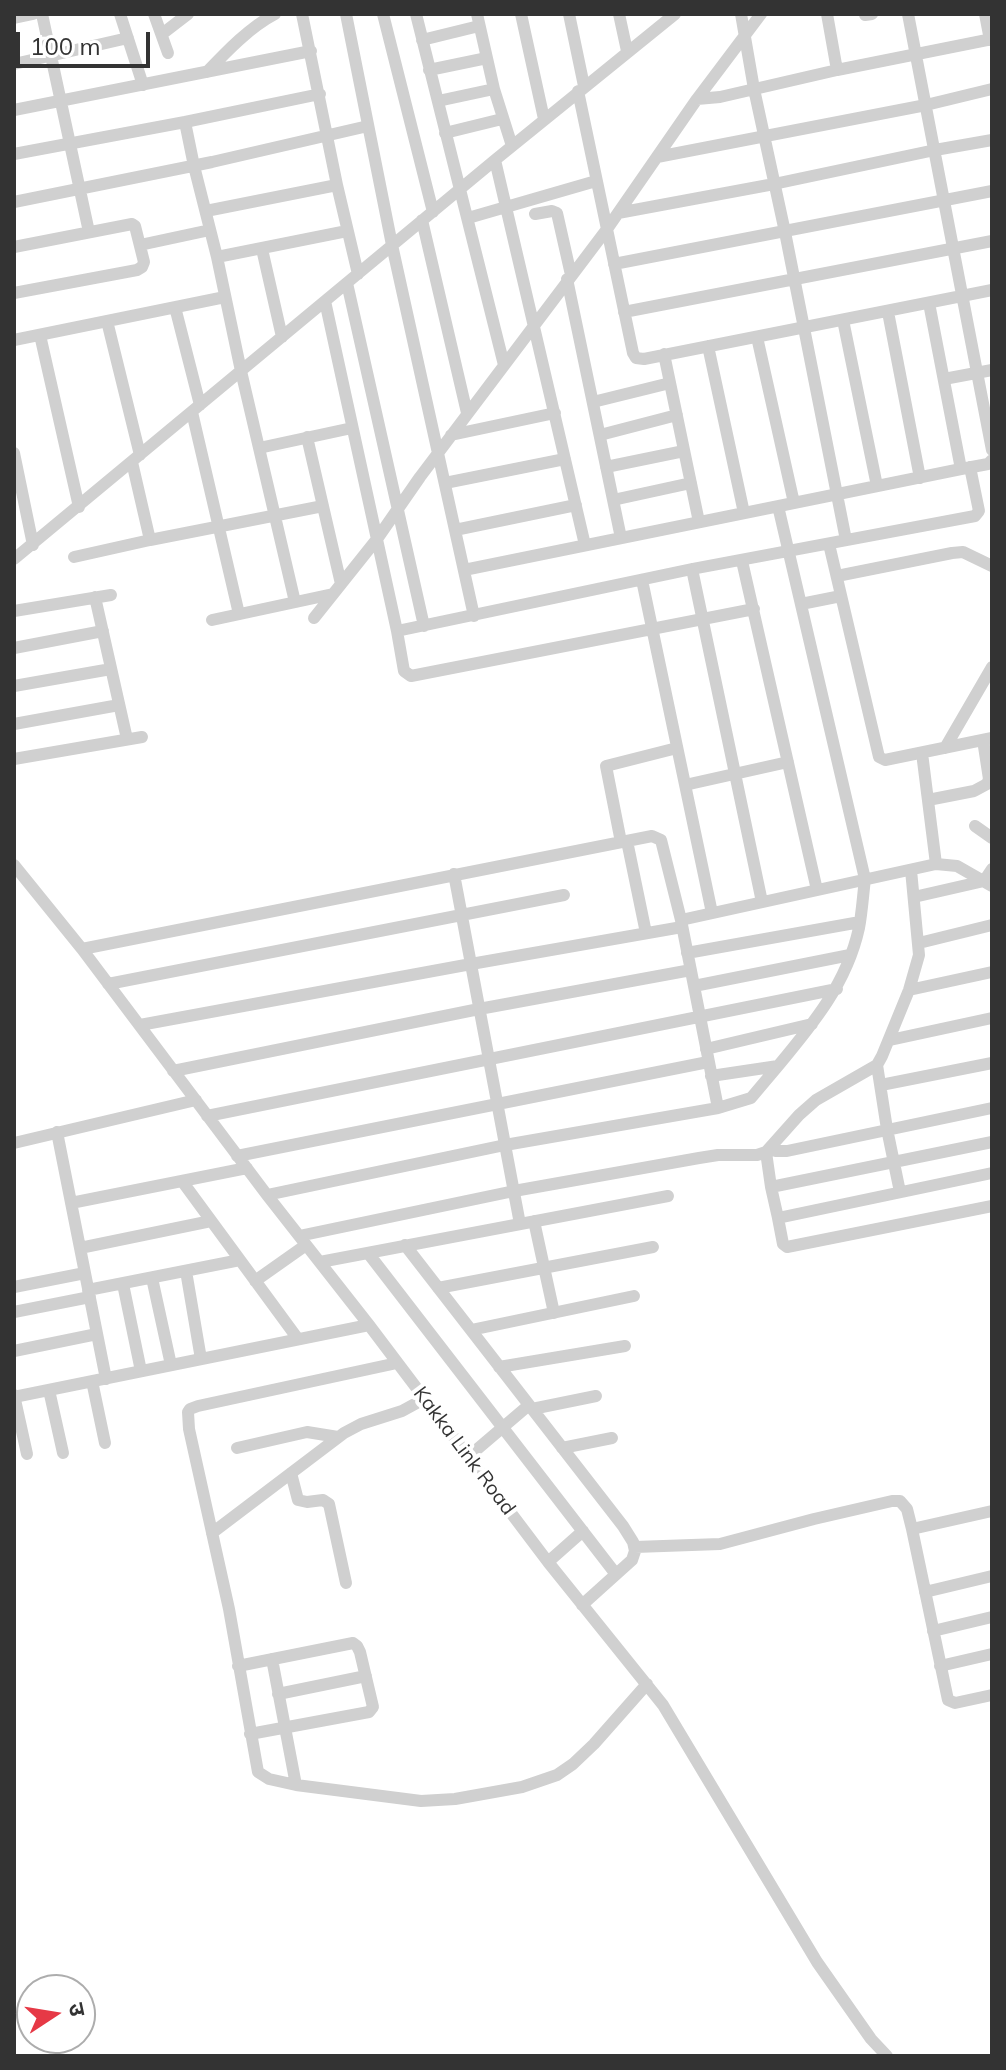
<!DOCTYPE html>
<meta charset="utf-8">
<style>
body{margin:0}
#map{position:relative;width:1006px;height:2070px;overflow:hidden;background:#fff;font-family:Mulish,"Noto Sans Devanagari",sans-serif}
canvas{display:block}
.frame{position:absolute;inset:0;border:16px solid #333;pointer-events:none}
.north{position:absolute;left:16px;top:1974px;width:80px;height:80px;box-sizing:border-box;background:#fff;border:2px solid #adadad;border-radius:50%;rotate:78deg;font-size:22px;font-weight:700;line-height:32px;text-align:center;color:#333}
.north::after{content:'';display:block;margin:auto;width:28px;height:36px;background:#e63946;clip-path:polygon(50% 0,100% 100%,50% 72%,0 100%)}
.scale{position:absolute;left:16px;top:32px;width:134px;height:36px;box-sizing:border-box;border:4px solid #333;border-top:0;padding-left:10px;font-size:24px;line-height:28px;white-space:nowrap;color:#333;-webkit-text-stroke:6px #fff;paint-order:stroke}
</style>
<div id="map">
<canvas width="1006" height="2070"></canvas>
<div class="frame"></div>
<div class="north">उ</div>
<div class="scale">100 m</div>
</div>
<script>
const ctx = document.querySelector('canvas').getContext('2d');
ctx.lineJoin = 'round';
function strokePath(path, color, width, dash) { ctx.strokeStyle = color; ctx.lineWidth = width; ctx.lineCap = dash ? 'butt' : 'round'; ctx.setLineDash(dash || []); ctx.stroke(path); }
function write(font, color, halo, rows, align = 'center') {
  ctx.font = font + ' Mulish,sans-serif'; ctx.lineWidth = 8; ctx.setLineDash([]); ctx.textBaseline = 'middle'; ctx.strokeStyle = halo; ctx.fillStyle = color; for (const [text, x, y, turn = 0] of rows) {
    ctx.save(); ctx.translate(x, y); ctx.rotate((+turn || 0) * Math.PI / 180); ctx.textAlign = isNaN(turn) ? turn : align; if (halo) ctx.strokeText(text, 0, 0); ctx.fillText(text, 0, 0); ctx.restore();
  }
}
const minor = new Path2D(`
 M42,14L89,232
 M120,14L143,85
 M154,14L168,53
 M302,14L337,185
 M346,14L392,245L474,616
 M383,14L433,212
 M416,14L504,365
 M477,14L494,89L512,146
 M521,14L544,119
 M569,14L584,86
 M619,14L627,51
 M741,14L754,89L785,232L846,540
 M827,14L837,70
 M908,14L992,450
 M985,14L990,40
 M865,15L872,14
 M14,18L33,14
 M162,34L188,14
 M422,40L479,26
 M14,64L128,38
 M429,70L487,58
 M207,72C227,51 250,27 275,14
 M578,91L633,353L636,358L644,359L992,290
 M697,99L720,97L837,70L992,39
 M438,101L494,89
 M14,110L311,51
 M185,122L194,166L217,257L241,371L295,602
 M445,133L502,119
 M14,154L185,122L320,94
 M657,157L926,105L992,89
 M495,160L585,545
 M14,202L212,162L368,126
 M206,211L337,185L358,274
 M618,213L774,184L935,150L992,140
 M535,214L552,211L557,213L571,275
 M468,218L596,181
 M422,220L467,413
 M140,245L210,230
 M14,247L132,224L135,226L144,262L142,267L137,270L14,293
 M262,249L282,337
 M217,257L347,231
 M614,264L992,191
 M567,279L621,538
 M347,283L424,626
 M325,301L397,631L692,569L975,516L979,511L970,467
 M929,303L961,469
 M175,307L200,405
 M624,312L992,241
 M888,312L920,478
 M843,320L877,486
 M107,321L140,455
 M40,335L79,507
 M757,337L794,503
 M14,340L225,297
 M708,346L744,513
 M664,354L699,522
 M944,379L992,370
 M593,402L670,383
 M192,412L239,614
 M451,435L555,413
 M600,435L677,415
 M307,437L341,584
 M259,448L352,428
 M14,453L33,545
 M132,462L150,540
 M606,467L684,451
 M445,483L565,459
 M613,500L691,483
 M778,506L865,879C863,895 862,912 859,928C847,983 813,1024 778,1066
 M455,530L576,505
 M829,544L879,757L885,760L992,738
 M74,557L150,540L323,506
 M14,559L495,160L675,14
 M742,561L817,890
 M692,569L762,902
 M464,570L961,469L988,464L992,460
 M837,576L952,553L963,552L992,566
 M642,580L712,913
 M95,597L127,739
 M801,604L841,596
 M14,611L111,595
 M314,618L377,539L420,477L607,229L697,99L761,14
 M212,620L333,594
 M397,631L404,671L411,676L754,609
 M14,648L103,631
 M14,686L111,669
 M14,724L119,705
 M945,748L992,667
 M922,753L936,864
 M14,759L142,737
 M685,785L788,762
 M928,800L974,791L987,784L989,779L983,740
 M975,826L992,838
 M627,841L646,933
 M621,842L606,766L677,748
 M14,865L82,949L267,1195L369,1325L548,1562L663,1705L817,1962L871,2039L887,2056
 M454,874L520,1224
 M914,897L984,881L992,869
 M681,920L936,864L957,866L992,886
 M919,943L992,925
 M82,949L652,836L661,840L681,920L718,1108L505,1145L267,1195
 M687,953L860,922
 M108,984L564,895
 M694,986L850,955
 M909,990L992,972
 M140,1025L471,964L682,927
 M890,1040L992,1018
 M706,1049L812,1024
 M877,1065L887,1129L900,1192
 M173,1071L479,1009L691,970
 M711,1076L778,1066L751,1098L718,1108
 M881,1085L992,1063
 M207,1116L837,989
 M57,1132L106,1379
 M14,1143L196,1100
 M770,1149L776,1151H787L992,1108
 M766,1152L771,1187L992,1142
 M237,1156L708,1062
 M182,1181L298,1339
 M771,1187L778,1218L992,1173
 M71,1203L247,1168
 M778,1218L783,1244L787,1247L992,1206
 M534,1221L554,1313
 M299,1236L514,1191L699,1158L718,1155H757L766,1152L799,1115L816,1100L877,1065L882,1056L909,990L919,955L911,870
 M405,1245L623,1526L633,1542L635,1551L632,1560L582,1605
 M80,1248L211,1221
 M368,1253L615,1573
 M320,1262L668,1196
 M186,1271L201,1359
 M152,1278L171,1365
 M255,1281L306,1245
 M123,1284L141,1371
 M14,1287L85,1273
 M438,1288L653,1247
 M88,1290L240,1260
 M14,1312L90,1297
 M471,1330L634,1296
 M14,1351L97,1334
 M397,1363L198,1406L190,1409L188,1412L189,1429L229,1609L258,1772L269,1779L296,1785L421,1801L455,1799L522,1787L557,1775L573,1764L594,1744L647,1684
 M499,1367L625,1346
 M92,1381L105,1443
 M49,1390L63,1453
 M14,1395L27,1454
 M14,1397L369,1325
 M532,1409L596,1396
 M237,1448L307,1432L338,1437
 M562,1448L612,1438
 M468,1457L529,1405
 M291,1473L298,1500L307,1502L323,1500L329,1504L346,1583
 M912,1529L992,1511
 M212,1533L344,1433L361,1424L402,1411L424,1399
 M635,1547L720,1544L814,1519L892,1501H900L907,1509L912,1529L948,1700L955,1703L992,1695
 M548,1562L583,1531
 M925,1592L992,1576
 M933,1631L992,1617
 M272,1659L296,1785
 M238,1666L353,1643L357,1646L360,1652L373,1707L369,1712L250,1734
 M940,1666L992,1654
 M278,1694L366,1676`);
const streetNames = [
 ["Kakka Link Road",464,1451,53]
];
strokePath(minor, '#d0d0d0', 12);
write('20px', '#333', '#fff', streetNames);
</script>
